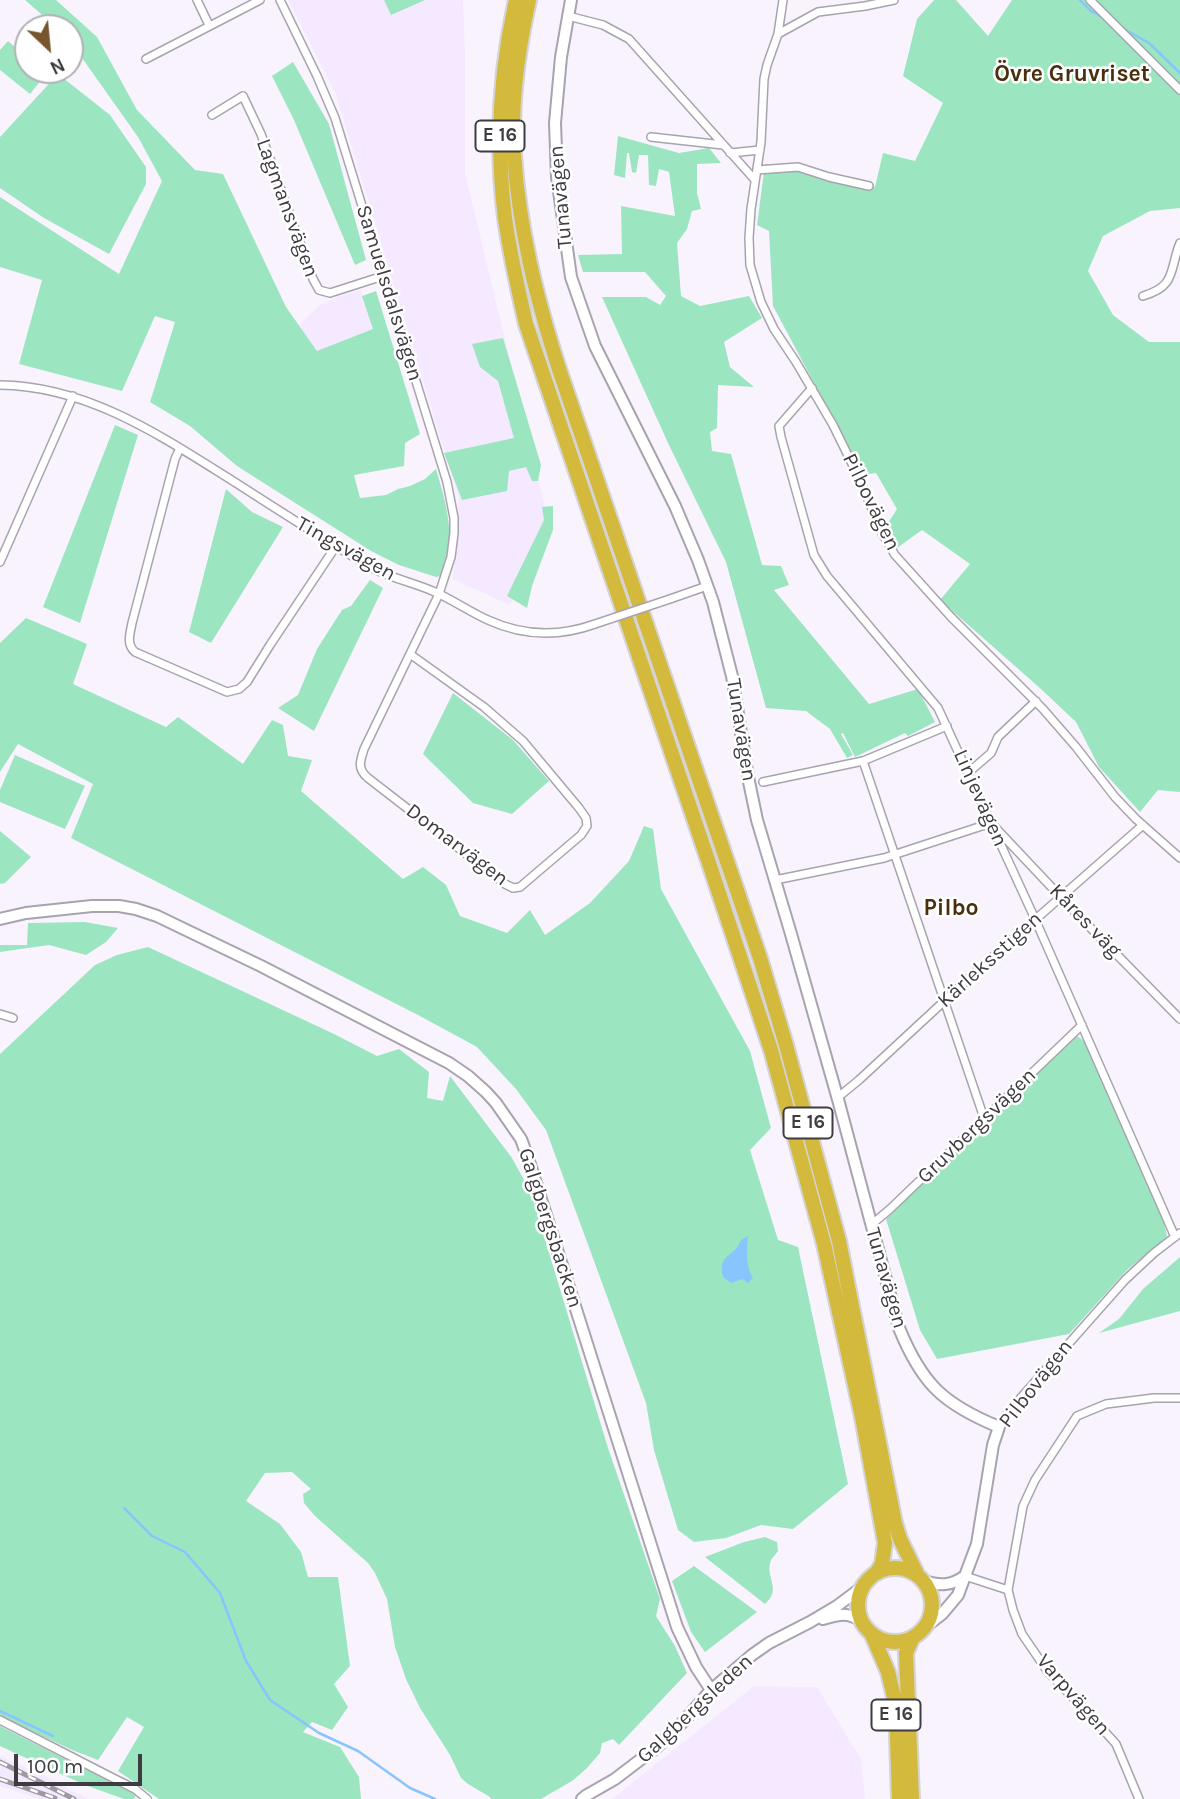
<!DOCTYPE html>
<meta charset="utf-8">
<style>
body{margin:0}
#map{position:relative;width:1180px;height:1799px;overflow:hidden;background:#f9f3fe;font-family:Karla,sans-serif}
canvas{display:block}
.north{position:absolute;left:14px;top:14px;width:70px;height:70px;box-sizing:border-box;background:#fff;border:2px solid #b2b1b3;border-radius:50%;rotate:154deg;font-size:19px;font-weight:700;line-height:28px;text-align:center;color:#3e3b41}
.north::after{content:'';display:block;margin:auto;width:24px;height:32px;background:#77552d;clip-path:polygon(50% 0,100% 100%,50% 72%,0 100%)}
.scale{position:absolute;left:14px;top:1754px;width:128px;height:32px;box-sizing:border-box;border:4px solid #3e3b41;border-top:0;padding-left:9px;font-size:21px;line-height:24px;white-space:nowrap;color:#3e3b41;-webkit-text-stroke:5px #fff;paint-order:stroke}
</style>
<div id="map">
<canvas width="1180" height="1799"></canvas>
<div class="north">N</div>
<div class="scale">100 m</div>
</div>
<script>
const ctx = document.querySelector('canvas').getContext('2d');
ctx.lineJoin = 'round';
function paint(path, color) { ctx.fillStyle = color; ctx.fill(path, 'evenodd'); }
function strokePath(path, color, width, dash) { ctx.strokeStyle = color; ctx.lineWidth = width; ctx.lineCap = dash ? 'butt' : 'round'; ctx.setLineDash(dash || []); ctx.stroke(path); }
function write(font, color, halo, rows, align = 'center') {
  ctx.font = font + ' Karla,sans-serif'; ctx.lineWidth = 5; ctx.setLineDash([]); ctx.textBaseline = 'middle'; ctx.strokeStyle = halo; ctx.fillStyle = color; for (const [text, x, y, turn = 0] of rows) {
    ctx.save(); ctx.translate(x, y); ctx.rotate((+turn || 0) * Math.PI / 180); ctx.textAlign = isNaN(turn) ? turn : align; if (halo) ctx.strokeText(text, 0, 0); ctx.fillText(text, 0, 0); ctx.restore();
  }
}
const built = new Path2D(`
 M288,0H463L465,52V173L548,519L510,605L453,579L459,499L335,92Z
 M361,290L374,329L318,352L299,325L320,305L345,294Z
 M754,1686L817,1687L861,1759L865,1799H612Z
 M0,1756L41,1774L88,1799H39L0,1786Z`);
const green = new Path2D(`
 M25,0H56L97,37L137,110L195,170L223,174L286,307L317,351L373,329L362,296L376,291L420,434L405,443L404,466L354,475L360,498L386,495L398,489L410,486L425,479L436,469C446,503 458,542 441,576L436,577L399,565L371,551L237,466L190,426L150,402L175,322L155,316L122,391L19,364L42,280L0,267V197L119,274L162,181L138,137L70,41V28H57Z
 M384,0H425L391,15Z
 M934,0H956L988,36L1012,0H1180V208L1150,211L1103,236L1088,271L1113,315L1149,342H1180V792L1158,790L1140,812L1099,767L1076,722L1041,689L940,600L970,564L922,530L897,548L886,526L897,509L876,473L863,475L773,306L769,231L757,225L765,164L875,187L883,153L915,161L943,103L903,76L917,19Z
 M8,41L28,58V70H42L46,74L30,94L0,70V50Z
 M293,62L329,124L366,260L355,265L294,120L272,76Z
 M58,74L110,115L146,167V184L109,254L44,218L0,188V137Z
 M618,136L679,153L709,148L721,163L697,164V193L701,209L692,211L687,229L677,243L681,296L700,306L749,296L762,318L724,342L730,367L754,387L718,385L717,428L710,432L712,451L731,454L762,565L781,566L789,585L774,590L869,704L918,689L935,722L908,736L905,733L855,757L843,733L841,734L853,755L847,758L830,729L806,711L766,708L726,562L668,443L602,297H646L660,305L666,296L645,272H583L578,255L622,254L621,206L675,216L669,172L659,169L656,186L649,185L648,155H639L636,173L632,172L629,153H627L625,178L614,175Z
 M503,338L541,465L538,481H532L526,467L509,471L507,491L462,500L444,453L514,438L498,381L480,367L472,344Z
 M115,425L138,435L80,623L43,607Z
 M226,489L252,512L283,527L211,643L189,632Z
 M553,506V530L532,586L527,608L507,596L544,520L542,507Z
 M370,580L383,588L314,731L278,708L298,695L317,649L342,610L351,606Z
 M26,618L87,644L73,684L166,727L178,717L243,764L272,720L283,725L288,756L312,760L301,791L403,879L423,867L446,885L460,916L507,933L530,910L545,935L590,903L629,861L644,826L653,829L661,889L750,1051L771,1128L750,1150L778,1240L798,1247L848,1484L793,1529L761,1525L726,1538L694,1542L678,1530L654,1450L646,1403L546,1130L516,1089L477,1047L420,1016L71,838L93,784L18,744L0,772V643Z
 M453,693L513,740L549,781L512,814L473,803L423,754Z
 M15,755L85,786L65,829L0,802V790Z
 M0,831L31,857L5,883L0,884Z
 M85,922L118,928L106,942L86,955L49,945L0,952V945H27L28,923Z
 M148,947L332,1033L377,1056L399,1049L429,1072L427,1098L443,1101L450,1076L512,1158L531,1193L608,1448L660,1599L656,1616L675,1646L687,1673L619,1745L613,1739L602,1743L600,1753L587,1768L572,1781L541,1799H491L490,1797L468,1784L461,1778L450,1755L420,1708L406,1679L395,1647L387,1599L375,1573L368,1563L315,1516L304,1503L303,1494L311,1489L292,1472L265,1473L246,1501L280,1524L301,1552L308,1577H338L350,1666L334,1684L348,1707L332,1730L312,1722L303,1732L340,1747L359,1777L361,1799H159L118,1771L144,1727L127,1717L98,1760L72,1750L0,1716V1054L95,965L117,955Z
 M1077,1036L1084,1041L1164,1221L1167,1237L1127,1270L1069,1334L937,1359L920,1330L886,1219Z
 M1180,1257V1311L1099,1333L1119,1319L1143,1289Z
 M765,1537L777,1542L778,1551C776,1554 773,1557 771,1560C764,1578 783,1588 765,1604L705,1557L744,1542Z
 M694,1566L757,1612L705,1652L691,1632L672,1581Z
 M0,1726L136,1795L134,1799H124L85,1785L0,1746Z`);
const water = new Path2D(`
 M748,1236C747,1249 745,1266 753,1278L748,1283L742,1279L731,1283L723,1277C717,1253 735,1258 741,1240Z`);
const stream = new Path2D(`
 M1080,0L1091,11L1104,18
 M1122,28L1149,43L1180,73
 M124,1508L152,1536L185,1552L220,1593L246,1661L270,1700L319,1733L358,1751L410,1788L435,1799
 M0,1711L53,1736`);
const street = new Path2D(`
 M197,0L209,25
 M280,0L317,76L335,118L447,482L454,518V533L451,557L439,594L364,749C360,761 357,769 368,778L505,884L513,888L520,887L581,835L587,826L586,818L579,808L523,741L484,707L410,654
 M783,0L778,34L767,65L764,79L761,142L751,209L749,238L750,265L761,302L774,329L796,362L833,425L859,478L883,535L895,555L951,617L1043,709L1076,747L1115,797L1136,819L1180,858
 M1090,0L1180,90
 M568,16L603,25L629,39L755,180
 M778,34L818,12L865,6L894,0
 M146,59L260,0
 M212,115L243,96L261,134L313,279L319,290L330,293L383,276
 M651,137L723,145
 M730,153L760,150
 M757,170L798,167L829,177L869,186
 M1143,296C1177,286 1169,270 1180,243
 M0,385C88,386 161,436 233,481C280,511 326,541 374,569C394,579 415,583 435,592C453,600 470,612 488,620C523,636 559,637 595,624
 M812,388L779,426L781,437L814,555L827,576L938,708L1035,919L1175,1237
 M180,448L175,459L132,623C130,634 126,644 135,652L227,692L239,689L247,682L270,645L336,546
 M0,562L73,396
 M670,599L707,586
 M863,761L984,1118
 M969,772L991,753L998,737L1036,701
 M763,782L863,761L947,726
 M775,880L884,858L991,823L1073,910L1180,1019
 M0,1014L13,1018
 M837,1096L842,1094L859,1080L980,968L1143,825
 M871,1225L890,1209L1082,1025
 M999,1427L1010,1410L1025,1393L1125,1280L1154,1253L1180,1233
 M965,1576L1008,1590
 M0,1720L115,1779L135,1789L147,1799
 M1139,1799L1116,1744L1090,1715L1048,1672L1022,1634L1013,1610L1008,1590L1023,1506L1035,1480L1077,1416L1106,1404L1154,1398H1180`);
const secondary = new Path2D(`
 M571,0L561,57L555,123L557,177L571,277L595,346L675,506L698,560L713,602L732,676L748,777L757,820L791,934L839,1103L899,1328C922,1384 943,1404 999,1427L993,1445L977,1544L965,1576L958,1595L942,1614L924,1628
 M0,919L26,913L92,906H119L136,909L157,916L261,966L449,1063L468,1076L486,1092L496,1103L521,1139L528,1158L677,1627L696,1667L711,1690
 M924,1581C940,1586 951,1586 965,1576
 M823,1619C840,1614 847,1612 862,1621
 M582,1799L587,1795L615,1779L657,1747L685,1720L711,1690L752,1655L769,1643L810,1622L837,1606L861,1588`);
const highway = new Path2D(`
 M516,0C500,71 496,146 505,218C510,254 518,289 526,324L710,866L771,1050L824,1244L862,1417L885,1543L882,1564L877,1572
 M529,0C518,50 510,103 514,154C519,229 536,297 559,369L760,958L786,1045L839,1241L895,1523L900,1539L917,1574
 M858 1605a37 37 0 1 1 74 0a37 37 0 1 1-74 0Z
 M872,1635L888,1672L896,1705L899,1799
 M912,1639L906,1653L912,1799`);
const rail = new Path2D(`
 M0,1762L74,1799
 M0,1779L55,1798`);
const streetBridge = new Path2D(`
 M595,624L670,599`);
const shields = [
 [500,136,49],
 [808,1123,49],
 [896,1715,49]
];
const shieldNames = [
 ["E 16",500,136],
 ["E 16",808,1123],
 ["E 16",896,1715]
];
const streetNames = [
 ["Tunavägen",561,197,-95],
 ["Lagmansvägen",287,208,70],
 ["Samuelsdalsvägen",389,293,73],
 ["Pilbovägen",871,502,64],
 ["Tingsvägen",346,549,29],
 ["Tunavägen",741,730,81],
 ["Linjevägen",980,798,66],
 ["Domarvägen",457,845,37],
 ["Kåres väg",1085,921,46],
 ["Kärleksstigen",990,960,-42],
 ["Gruvbergsvägen",977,1126,-44],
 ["Galgbergsbacken",550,1228,72],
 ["Tunavägen",886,1278,74],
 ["Pilbovägen",1036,1384,-52],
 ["Varpvägen",1073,1695,49],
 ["Galgbergsleden",695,1709,-43]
];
const neighbourhoodNames = [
 ["Övre Gruvriset",1072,74],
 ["Pilbo",951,908]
];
paint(built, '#f4e9ff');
paint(green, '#9be6c0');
paint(water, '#88c5fe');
strokePath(stream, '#88c5fe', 2.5);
strokePath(street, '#a9a3b0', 10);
strokePath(secondary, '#a9a3b0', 14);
strokePath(highway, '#d5d4d5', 18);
strokePath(street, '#fff', 7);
strokePath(secondary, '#fff', 10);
strokePath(highway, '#d3b93c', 14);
strokePath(rail, '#9d98a1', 5);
strokePath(rail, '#fff', 2.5, [8]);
strokePath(streetBridge, '#a9a3b0', 10, []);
strokePath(streetBridge, '#fff', 7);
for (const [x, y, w] of shields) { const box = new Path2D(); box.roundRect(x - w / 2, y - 15.5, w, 31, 5); ctx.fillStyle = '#fff'; ctx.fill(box); strokePath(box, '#3e3b41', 2); }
write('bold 19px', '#3e3b41', null, shieldNames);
write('21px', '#3e3b41', '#fff', streetNames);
write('bold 23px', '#482f0d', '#fff', neighbourhoodNames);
</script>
